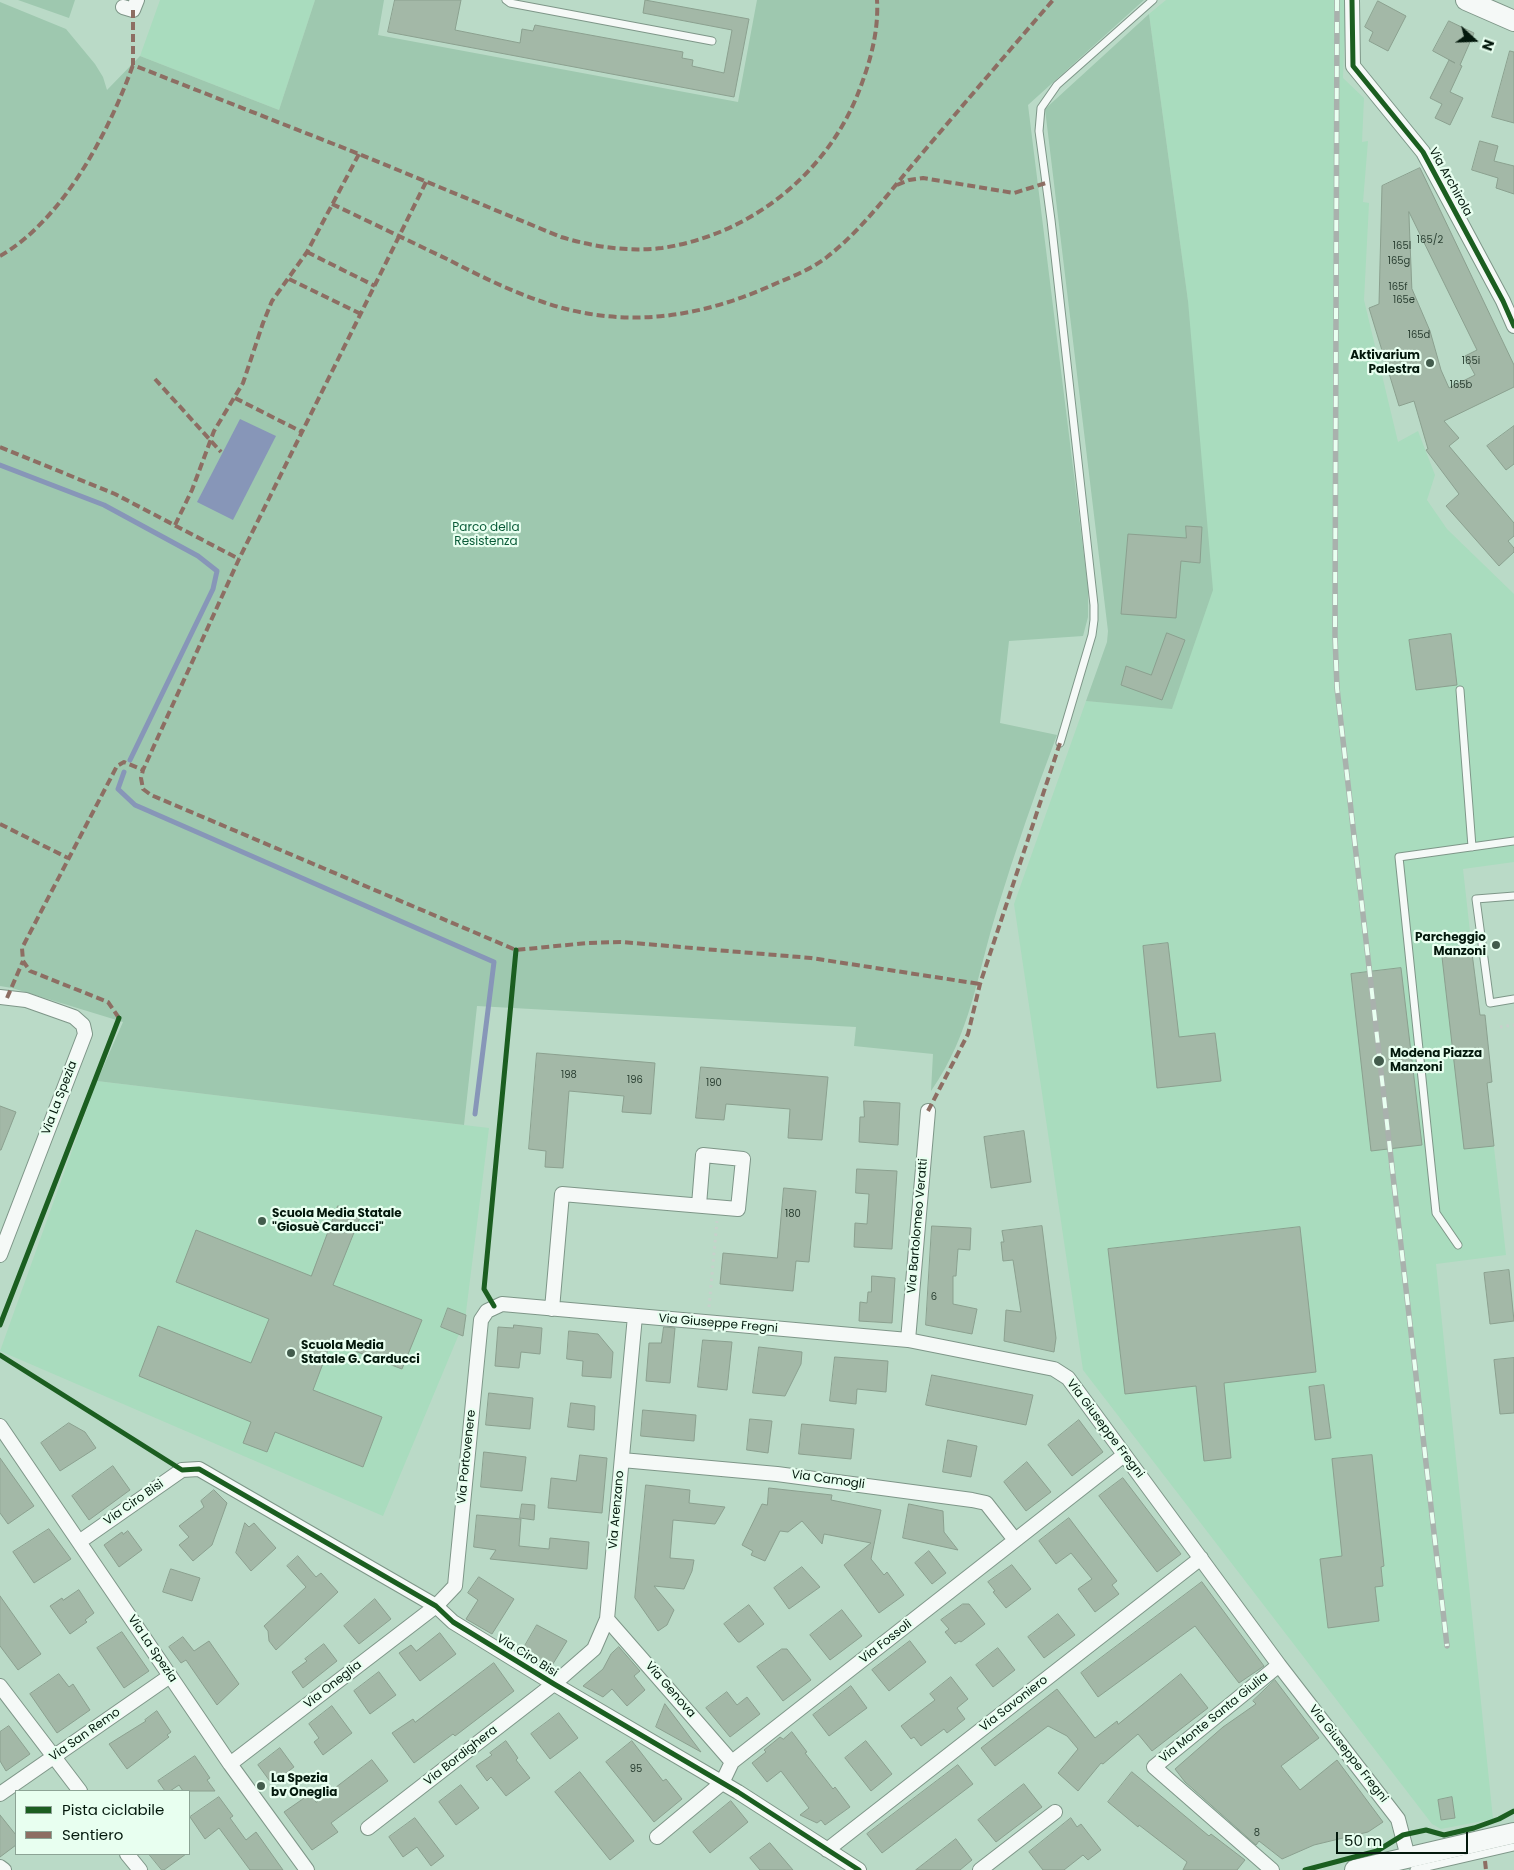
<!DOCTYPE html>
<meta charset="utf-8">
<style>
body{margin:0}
#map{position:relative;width:1514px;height:1870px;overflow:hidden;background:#badac7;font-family:Poppins,sans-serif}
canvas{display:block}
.legend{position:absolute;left:15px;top:1790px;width:175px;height:65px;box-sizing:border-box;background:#e8fff0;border:1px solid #8ca395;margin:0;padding:6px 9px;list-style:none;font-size:15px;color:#03180c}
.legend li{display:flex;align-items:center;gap:10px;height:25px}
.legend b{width:25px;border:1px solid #8ca395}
.north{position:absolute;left:1449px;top:15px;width:50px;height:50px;-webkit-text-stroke:4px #e8fff0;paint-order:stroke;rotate:110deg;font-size:14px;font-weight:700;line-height:20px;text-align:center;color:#03180c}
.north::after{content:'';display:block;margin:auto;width:18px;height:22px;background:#03180c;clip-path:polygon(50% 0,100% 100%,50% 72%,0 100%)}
.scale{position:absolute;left:1336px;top:1832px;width:132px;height:22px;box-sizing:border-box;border:2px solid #03180c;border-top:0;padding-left:6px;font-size:15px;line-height:18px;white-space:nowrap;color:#03180c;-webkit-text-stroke:4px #e8fff0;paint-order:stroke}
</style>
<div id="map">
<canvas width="1514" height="1870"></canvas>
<ul class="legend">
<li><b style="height:6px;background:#1b5e20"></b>Pista ciclabile</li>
<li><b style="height:6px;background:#8d6e63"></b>Sentiero</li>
</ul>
<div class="north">N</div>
<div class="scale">50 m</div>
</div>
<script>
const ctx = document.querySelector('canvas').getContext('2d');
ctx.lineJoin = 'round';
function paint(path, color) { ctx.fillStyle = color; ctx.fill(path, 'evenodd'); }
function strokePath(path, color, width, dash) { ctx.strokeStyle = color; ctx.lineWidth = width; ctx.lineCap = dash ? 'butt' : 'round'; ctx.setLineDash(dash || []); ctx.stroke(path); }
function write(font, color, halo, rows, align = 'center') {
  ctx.font = font + ' Poppins,sans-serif'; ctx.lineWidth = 4.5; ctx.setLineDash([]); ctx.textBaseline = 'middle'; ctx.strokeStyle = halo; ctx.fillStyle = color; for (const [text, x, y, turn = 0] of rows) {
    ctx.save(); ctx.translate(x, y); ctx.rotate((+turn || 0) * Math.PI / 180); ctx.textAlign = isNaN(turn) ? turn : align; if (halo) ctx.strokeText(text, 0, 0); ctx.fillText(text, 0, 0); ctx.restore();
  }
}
const built = new Path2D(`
 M160,0H315L279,110L140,56Z
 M1166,0H1346L1343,78L1364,98L1362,142L1368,141L1363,202L1369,203L1364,300L1398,442L1418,431L1435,475L1427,500L1447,529L1514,594V862L1463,869L1506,1255L1436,1264L1493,1819L1441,1829L1432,1824L1083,1370L1014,904L1086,701L1172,708L1188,301L1149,14Z
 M97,1081L489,1128L463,1336L459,1334L383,1516L0,1351Z`);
const green = new Path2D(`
 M18,0H75L69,18Z
 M315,0H384L378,35L738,102L757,0H1144L1028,105L1088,588V617L1083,636L1009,641L1000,723L1057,735C1035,793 1015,851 997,910C977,974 971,1034 931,1091L933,1054L854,1046L856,1027L477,1006L464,1125L97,1081L123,1022L12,988L0,986V2L66,29L95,64L103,77L107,90L140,56L279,110Z
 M1149,14L1188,301L1213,590L1172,709L1086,701L1107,642L1108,631L1045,109Z`);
const water = new Path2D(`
 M240,419L276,436L233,520L197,502Z`);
const stream = new Path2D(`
 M0,465L104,505L198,556L217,571L213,589L130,760
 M124,772L118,789L135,805L494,962L475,1114`);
const building = new Path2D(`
 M395,0H461L455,30L520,43L522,29L533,31L535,25L683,52L682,58L693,60L692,66L724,73L732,30L643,13L645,0L749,19L734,97L388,32Z
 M1378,1L1406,16L1388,51L1369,41L1373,32L1365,27Z
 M1449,21L1474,33L1460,65L1462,66L1450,92L1463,98L1450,125L1435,118L1442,104L1430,98L1449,60L1455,63L1433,51Z
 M1510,51L1514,52V123L1492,117Z
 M1480,141L1498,146L1494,161L1514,166V194L1496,188L1498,178L1472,170Z
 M1420,168L1514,365V387L1444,421L1459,438L1449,446L1514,523V536L1508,541L1514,548V552L1499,566L1446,506L1459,494L1426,450L1428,449L1414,401L1399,406L1369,308L1379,304L1382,186ZM1409,212L1477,350L1465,356L1475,375L1449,388L1441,370L1430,331L1412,289Z
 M1514,426V464L1506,470L1487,446Z
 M1186,526L1202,527L1200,563L1181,561L1176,618L1121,614L1128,534L1186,538Z
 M1167,633L1185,640L1162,700L1121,685L1126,666L1151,675Z
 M1451,634L1457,685L1416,690L1409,640Z
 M1168,943L1179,1037L1215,1033L1221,1081L1157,1088L1143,946Z
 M1472,953L1480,1015H1485L1492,1082L1487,1083L1494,1146L1464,1149L1442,957Z
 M1401,968L1422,1145L1371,1151L1351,974Z
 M537,1053L655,1063L651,1114L622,1112L624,1096L569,1091L563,1168L545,1167L546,1151L529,1149Z
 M701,1067L828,1077L822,1140L788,1138L790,1109L726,1104L724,1120L696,1118Z
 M864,1101L900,1103L898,1145L859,1142L860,1117H864Z
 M0,1106L16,1112L1,1150H0Z
 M1024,1131L1031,1182L991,1188L984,1137Z
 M857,1169L897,1171L892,1249L854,1247L855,1223L867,1224L869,1194L856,1193Z
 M784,1188L816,1191L809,1262L796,1261L793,1291L720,1284L723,1253L777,1258Z
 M338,1206L361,1215L333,1285L422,1320L402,1369L331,1342L313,1390L382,1417L363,1467L275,1432L267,1452L243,1443L251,1422L139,1376L158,1326L251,1363L269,1319L176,1282L196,1230L311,1276Z
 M932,1226L971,1228L970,1250L958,1249L956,1276H953V1304L977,1309L972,1334L926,1325Z
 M1042,1226L1056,1338L1054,1352L1004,1341L1006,1310L1021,1312L1013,1260L1003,1261L1001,1242H1004L1002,1231Z
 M1300,1227L1316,1372L1224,1383L1231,1458L1204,1461L1196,1386L1125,1394L1108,1249Z
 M1509,1270L1514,1321L1490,1324L1484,1273Z
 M872,1276L895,1278L892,1323L859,1321L860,1302L867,1303L868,1292H871Z
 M448,1308L466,1315L463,1336L441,1327Z
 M514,1325L542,1328L540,1354L521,1352L519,1368L495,1366L498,1327L513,1328Z
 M664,1327L675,1328L670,1383L646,1381L649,1343H661Z
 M569,1331L598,1334L613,1352L611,1378L582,1376L583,1361L567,1359Z
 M703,1340L732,1342L727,1390L698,1387Z
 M759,1347L802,1352L801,1364L785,1396L753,1393Z
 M835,1357L888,1361L886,1392L857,1389L856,1404L830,1401Z
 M1514,1358V1413L1500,1414L1494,1360Z
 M932,1375L1033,1395L1026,1425L926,1405Z
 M1324,1385L1331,1438L1315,1440L1309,1387Z
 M489,1393L533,1398L530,1429L486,1425Z
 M571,1403L595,1406L594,1430L568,1427Z
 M643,1410L696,1415L694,1441L641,1436Z
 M750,1419L772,1421L768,1453L747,1450Z
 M1079,1420L1103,1452L1072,1476L1048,1445Z
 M69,1423L85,1432L96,1448L60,1471L41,1443Z
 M802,1424L854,1429L851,1459L799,1454Z
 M948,1440L977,1446L971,1477L943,1472Z
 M484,1452L526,1457L522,1491L481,1487Z
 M580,1455L607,1458L602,1513L548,1508L551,1478L576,1481Z
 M1372,1455L1384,1566L1381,1567L1383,1586L1375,1587L1379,1621L1328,1628L1320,1559L1342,1556L1332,1459Z
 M0,1458L34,1506L8,1524L0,1513Z
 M1027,1462L1051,1492L1026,1511L1004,1482Z
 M113,1466L130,1490L89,1520L72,1496Z
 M1123,1478L1181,1554L1157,1572L1099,1496Z
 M646,1485L690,1490L689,1503L725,1507L715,1524L673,1520L670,1558L694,1560L692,1571L684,1589L654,1586L674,1610L667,1625L658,1631L635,1598Z
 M769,1488L832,1495L831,1500L881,1510L871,1559L884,1575L887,1572L904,1595L879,1613L844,1565L871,1543L824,1534L822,1544L802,1521L788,1532L780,1531L765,1561L751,1555L753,1551L742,1545L762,1504L767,1505Z
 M214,1490L227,1503L212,1545L193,1561L179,1545L189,1537L179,1526L204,1507L201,1501Z
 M522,1504L535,1505L534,1520L520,1518Z
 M909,1504L943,1511L944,1532L958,1550L903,1538Z
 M477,1515L521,1519L519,1546L549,1549L550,1538L589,1542L587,1569L490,1559L496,1550L474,1547Z
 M1069,1518L1117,1581L1112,1585L1119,1594L1095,1612L1078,1589L1092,1579L1071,1553L1056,1564L1039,1541Z
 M245,1523L249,1527L254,1523L276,1548L251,1571L236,1553Z
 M49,1529L71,1559L34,1583L13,1552Z
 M128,1531L142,1550L119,1567L104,1545L122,1532L123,1534Z
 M929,1551L946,1573L932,1584L915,1563Z
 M298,1556L316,1577L321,1573L338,1592L276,1650L269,1641L268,1631L264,1626L306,1587L287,1566Z
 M1012,1565L1031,1589L1006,1608L993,1592L995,1591L988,1582Z
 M802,1567L820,1587L789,1609L774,1588Z
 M171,1569L200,1578L192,1601L163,1592Z
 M479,1577L514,1599L492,1634L466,1619L478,1600L468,1593Z
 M1202,1582L1264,1666L1239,1683L1195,1626L1098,1697L1081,1673Z
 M79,1590L94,1613L85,1620L87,1622L70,1634L50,1606L62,1598L63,1600Z
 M0,1596L41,1654L18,1670L0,1646Z
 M375,1599L391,1619L359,1644L344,1626Z
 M963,1604H969L985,1624L961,1642L959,1641L955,1644L945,1632L949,1629L941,1620Z
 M749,1605L764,1624L740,1642H738L724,1624Z
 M842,1610L862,1636L830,1660L810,1635Z
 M1058,1614L1075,1635L1044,1658L1028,1637Z
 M537,1625L567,1641L551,1667L522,1651Z
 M122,1632L149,1671L124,1688L97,1648Z
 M440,1633L456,1654L420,1681L399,1653L411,1645L416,1651Z
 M183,1637L194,1651L209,1641L239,1684L217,1705L186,1660L181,1663L169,1647Z
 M910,1641L926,1662L889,1691L872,1670Z
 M324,1644L337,1661L303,1688L292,1672L307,1661L305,1659Z
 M619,1647L640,1671L634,1676L645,1690L627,1706L612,1689L603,1697L583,1686L603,1669L611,1654Z
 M998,1648L1015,1670L993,1687L976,1665Z
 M782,1649H787L811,1680L783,1701L757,1667Z
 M494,1663L514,1691L455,1736L453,1734L414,1763L392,1733L413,1719L415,1722Z
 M379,1672L396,1695L370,1714L354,1691Z
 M59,1674L69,1687L73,1684L90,1710L57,1733L30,1694Z
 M1181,1674L1208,1708L1152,1751L1138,1734L1103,1764L1101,1763L1078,1791L1058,1773L1078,1749L1067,1736L1048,1726L995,1766L981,1748L1057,1689L1095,1738L1117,1721L1118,1724Z
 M951,1677L968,1699L957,1708L965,1719L947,1733L944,1729L921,1746L914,1737L911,1739L901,1726L935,1700L930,1694Z
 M1275,1680L1319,1738L1281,1766L1300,1790L1337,1760L1383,1822L1368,1832L1314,1845L1282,1859L1259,1841L1256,1845L1185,1782L1175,1769L1223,1727L1256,1704L1253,1701Z
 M851,1686L867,1708L829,1736L813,1715Z
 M727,1692L737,1705L747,1697L760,1714L730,1737L706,1708Z
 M665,1704L701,1752L656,1727Z
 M332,1706L352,1733L323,1755L314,1742L319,1738L309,1724Z
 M157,1711L171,1732L167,1735L169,1737L127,1769L109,1744L146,1721L145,1720Z
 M559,1713L578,1738L550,1759L531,1734Z
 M9,1726L30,1754L6,1771L0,1761V1732Z
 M792,1732L807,1752L805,1753L833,1789L835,1787L850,1807L825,1825L821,1820L817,1823L800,1815L809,1808L781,1771L767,1782L752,1763L766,1752L764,1750L780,1737L783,1739Z
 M506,1741L518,1758L516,1760L530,1778L506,1796L491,1777L487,1781L476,1766L492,1755L490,1753Z
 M632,1741L663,1781L666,1779L682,1799L654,1822L606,1762Z
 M866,1741L892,1774L871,1791L845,1758Z
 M280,1748L294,1767L272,1784L258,1765Z
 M195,1756L210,1778L207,1780L215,1791H183L179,1785L170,1791H165L158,1781Z
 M372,1760L388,1781L331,1823L338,1832L312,1850L284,1812L310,1794L316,1802Z
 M958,1765L973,1784L882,1853L867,1834Z
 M580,1772L634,1841L610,1860L555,1792Z
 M1132,1772L1209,1836L1211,1834L1245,1860L1237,1870H1183L1187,1862L1139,1825L1138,1827L1108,1802Z
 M1024,1784L1042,1807L996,1842L978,1820Z
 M461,1785L479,1808L456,1825L439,1802Z
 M219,1797L233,1816L230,1818L246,1840L256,1832L283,1870H250L219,1828L205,1839L190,1817Z
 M1452,1797L1455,1818L1441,1820L1438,1800Z
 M731,1801L748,1822L710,1853L693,1832Z
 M0,1815L16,1835V1845L0,1857Z
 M415,1818L444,1856L431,1866L417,1847L403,1857L389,1837Z
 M1071,1818L1077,1827L1081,1824L1101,1850L1088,1860L1083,1855L1064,1870H1043L1029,1852Z
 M956,1839L972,1860L960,1870H916Z
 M770,1843L793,1870H760L750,1858Z
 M149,1854H186L164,1870H162Z`);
const path = new Path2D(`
 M1500,1027L1514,1025
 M709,1307L717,1221`);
const lane = new Path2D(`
 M506,0L510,3L712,41
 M1460,690L1472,847
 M1060,743L1092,635L1094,620V605L1051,220L1039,131L1041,108L1057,85L1153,0
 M1514,896L1476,899L1490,1003L1514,999
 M1458,1245L1436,1213L1399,857L1514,841
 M1414,1870L1514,1847`);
const street = new Path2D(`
 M1352,0L1353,66L1423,152L1503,301L1514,326
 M123,7L133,10L137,0
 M0,997L26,1000L74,1017L83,1025L85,1034L0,1255
 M552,1309L562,1194L738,1209L743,1159L703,1155L699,1205
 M908,1340L928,1111
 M0,1426L230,1764L307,1870
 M622,1460L777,1474L972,1500L986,1503L1015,1540
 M79,1542L182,1470L199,1469L436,1606L453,1622L554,1684L738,1792L859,1870
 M607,1619L732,1762
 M0,1686L80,1791
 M230,1764L436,1606L455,1586L481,1320L487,1311L502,1304L908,1340L1054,1369L1068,1378L1279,1665L1398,1819L1408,1857
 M0,1794L170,1676
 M368,1828L555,1683L594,1649L607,1619L635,1316
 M657,1837L722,1783L732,1762L1124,1455
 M827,1850L1201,1558
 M127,1854L140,1870
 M0,1867L4,1870
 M980,1870L1055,1812
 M1272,1870L1154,1767L1279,1665`);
const secondary = new Path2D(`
 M1466,0L1514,21
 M1355,1870L1514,1833`);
const rail = new Path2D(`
 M1337,0L1335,636L1337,688L1447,1646`);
const quiet = new Path2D(`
 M133,10V65L359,154L561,237C594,247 628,252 662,248C749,235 824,176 857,96C869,66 879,33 877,0
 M426,182L239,559L143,770L141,778L143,789L151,795L516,950L587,943L621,942L811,958L980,984
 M897,185L909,180L923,178L1014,193L1046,183
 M332,204C370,222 409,241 447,259C478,275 510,291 543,302C624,330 701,318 777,283C794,276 813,268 827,257C863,229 890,191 919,157C964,104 1008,52 1053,0
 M307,252L375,286
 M0,256C63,220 109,132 133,65
 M289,279L361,314
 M155,379L221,452
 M235,398L302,432
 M0,447L115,494L239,559
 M175,525L192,490L214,431L243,383L263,323L272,301L307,252L359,154
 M0,824L68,858
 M7,998L23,961
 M119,1018L108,1002L30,971L23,961L22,948L117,766L124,762L143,770
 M928,1111L968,1034L980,984L1060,743
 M1485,1861L1486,1870`);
const cycleway = new Path2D(`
 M1352,0L1353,66L1423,152L1503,301L1514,326
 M494,1306L484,1289L516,950
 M0,1325L119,1018
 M0,1355L182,1470L199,1469L436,1606L453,1622L554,1684L738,1792L859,1870
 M1305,1870L1377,1851L1403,1835L1426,1830L1444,1835L1474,1828L1499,1819L1514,1811`);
const markers = [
 [1430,363,5,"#435c4d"],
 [1496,945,5,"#435c4d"],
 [1379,1061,6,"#435c4d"],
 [262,1221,5,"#435c4d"],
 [291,1353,5,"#435c4d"],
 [261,1786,5,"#435c4d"]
];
const numberNames = [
 ["165/2",1430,240],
 ["165l",1402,246],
 ["165g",1399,261],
 ["165f",1398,287],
 ["165e",1404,300],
 ["165d",1419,335],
 ["165i",1471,361],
 ["165b",1461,385],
 ["198",569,1075],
 ["196",635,1080],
 ["190",714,1083],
 ["180",793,1214],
 ["6",934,1297],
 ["95",636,1769],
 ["8",1257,1833]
];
const streetNames = [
 ["Via Archirola",1450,182,61],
 ["Via La Spezia",60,1098,-69],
 ["Via Bartolomeo Veratti",918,1226,-85],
 ["Via Giuseppe Fregni",718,1324,5],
 ["Via Giuseppe Fregni",1105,1429,53],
 ["Via Portovenere",467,1457,-84],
 ["Via Camogli",828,1480,8],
 ["Via Ciro Bisi",134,1503,-35],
 ["Via Arenzano",617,1510,-85],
 ["Via Fossoli",886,1642,-38],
 ["Via La Spezia",152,1649,56],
 ["Via Ciro Bisi",527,1656,32],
 ["Via Oneglia",333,1685,-38],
 ["Via Genova",670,1690,49],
 ["Via Savoniero",1014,1704,-38],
 ["Via Monte Santa Giulia",1214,1718,-39],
 ["Via San Remo",85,1735,-35],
 ["Via Giuseppe Fregni",1348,1754,52],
 ["Via Bordighera",461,1756,-38]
];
const poiNames = [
 ["Aktivarium",1420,356,"right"],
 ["Palestra",1420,370,"right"],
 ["Parcheggio",1486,938,"right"],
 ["Manzoni",1486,952,"right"],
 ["Modena Piazza",1390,1054],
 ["Manzoni",1390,1068],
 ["Scuola Media Statale",272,1214],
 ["\"Giosuè Carducci\"",272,1228],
 ["Scuola Media",301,1346],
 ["Statale G. Carducci",301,1360],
 ["La Spezia",271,1779],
 ["bv Oneglia",271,1793]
];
const parkNames = [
 ["Parco della",486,528],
 ["Resistenza",486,542]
];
paint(built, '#a9dcbe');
paint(green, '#9ec8af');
paint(water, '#8796b8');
strokePath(stream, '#8796b8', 5);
paint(building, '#a3b8a7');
strokePath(building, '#8ba08f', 1);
strokePath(lane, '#7e9688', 9);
strokePath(street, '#7e9688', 16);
strokePath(secondary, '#7e9688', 22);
strokePath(path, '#c7d1cb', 3, [2.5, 4]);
strokePath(lane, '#f5f9f7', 7);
strokePath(street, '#f5f9f7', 14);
strokePath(secondary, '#f5f9f7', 20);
strokePath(rail, '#a9b1ad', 5.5);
strokePath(rail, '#e8fff0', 4, [11]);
strokePath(quiet, '#8d6e63', 4, [8, 4]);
strokePath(cycleway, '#1b5e20', 5);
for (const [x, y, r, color] of markers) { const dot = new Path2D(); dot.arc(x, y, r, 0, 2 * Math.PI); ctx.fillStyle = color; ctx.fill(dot); strokePath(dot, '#e8fff0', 2); }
write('10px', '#2b4033', null, numberNames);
write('12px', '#03180c', '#e8fff0', streetNames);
write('bold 12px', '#03180c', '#e8fff0', poiNames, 'left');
write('12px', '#0a5b38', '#e8fff0', parkNames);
</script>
